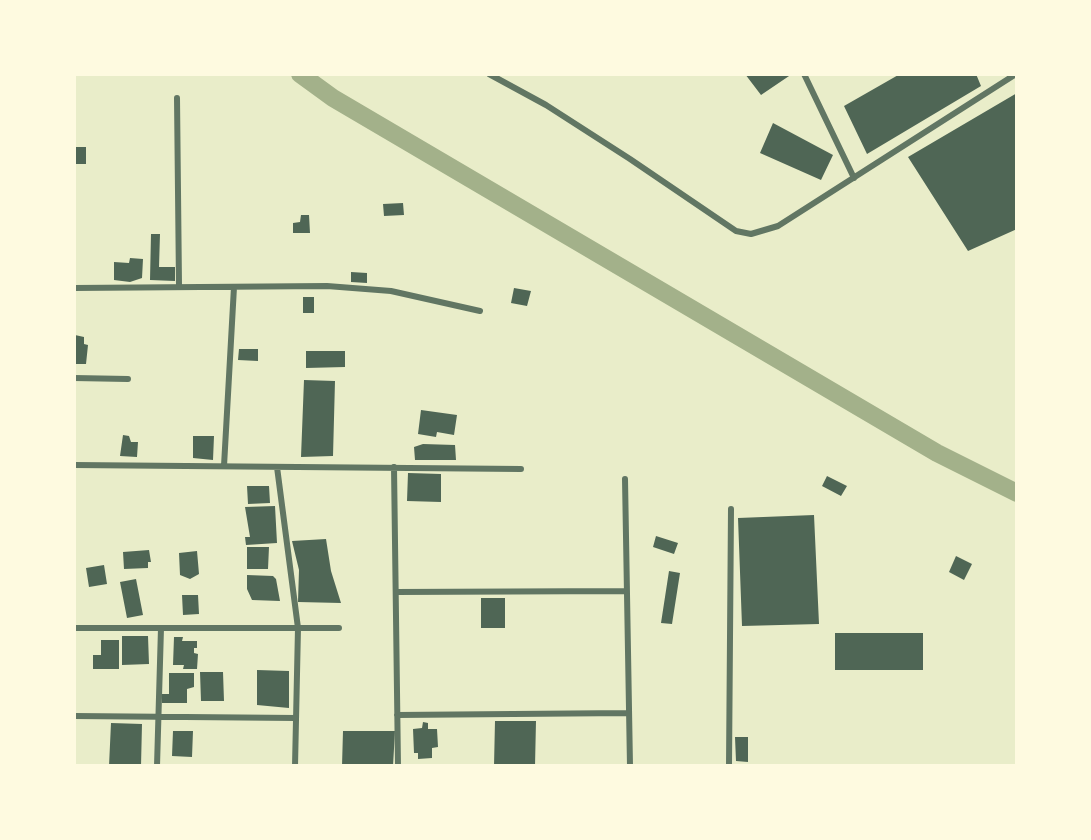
<!DOCTYPE html>
<style>
body{margin:0}
#map{position:relative;width:1091px;height:840px;overflow:hidden;background:#e9edc9;font-family:"Playfair Display",serif}
canvas{display:block}
.frame{position:absolute;inset:0;border:76px solid #fefae0;pointer-events:none}
</style>
<div id="map">
<canvas width="1091" height="840"></canvas>
<div class="frame"></div>
</div>
<script>
const ctx = document.querySelector('canvas').getContext('2d');
ctx.lineJoin = 'round';
function strokePath(path, color, width, dash) { ctx.strokeStyle = color; ctx.lineWidth = width; ctx.lineCap = dash ? 'butt' : 'round'; ctx.setLineDash(dash || []); ctx.stroke(path); }
function paint(path, color) { ctx.fillStyle = color; ctx.fill(path, 'evenodd'); }
const river = new Path2D(`
 M300,74L333,98L937,453L1017,493`);
const building = new Path2D(`
 M745,74H792L761,95Z
 M900,74H976L981,86L867,154L844,106Z
 M1017,93V229L968,251L908,157Z
 M773,123L833,155L821,180L760,153Z
 M74,147H86V164H74Z
 M403,203L404,215L384,216L383,204Z
 M301,215H309L310,233H293V223L300,222Z
 M151,234H160L159,267H175V281L150,280Z
 M130,258L143,259L142,278L130,282L114,280V262L129,263Z
 M351,272L367,273V283L351,282Z
 M514,288L531,291L527,306L511,303Z
 M303,297H314V313H303Z
 M75,335L84,337V344L88,345L86,364H74Z
 M239,349H258V361L238,360Z
 M306,351H345V367L306,368Z
 M304,380L335,381L333,456L301,457Z
 M421,410L457,415L454,435L437,432L436,437L418,434Z
 M123,435L129,436L131,442H138L137,457L120,456Z
 M193,436H214L213,460L193,458Z
 M423,444L455,445L456,460H415L414,447Z
 M408,473L441,474V502L407,501Z
 M827,476L847,486L841,496L822,486Z
 M247,486H269L270,503L248,504Z
 M275,506L277,543L246,545L245,537H250L245,507Z
 M814,515L819,624L742,626L738,518Z
 M656,536L678,543L674,554L653,547Z
 M326,539L331,571L341,603L298,602L299,570L292,541Z
 M247,547H269L268,569H247Z
 M149,550L151,562H148V568L124,569L123,552Z
 M197,551L199,574L190,579L180,575L179,553Z
 M956,556L972,564L964,580L949,572Z
 M104,565L107,584L89,587L86,568Z
 M669,571L680,573L672,624L661,623Z
 M247,575L273,576L276,579L280,601L252,600L247,589Z
 M136,579L143,615L127,618L120,582Z
 M182,595H198L199,614L183,615Z
 M481,598H505V628H481Z
 M835,633H923V670H835Z
 M122,636H148L149,664L122,665Z
 M174,637H183L182,641H197V648H194V653L198,654L197,669H183L184,665H173Z
 M101,640H119V669H93V655H101Z
 M257,670L289,671V708L257,705Z
 M200,672H223L224,701H201Z
 M169,673H194V687L187,689V703H162V694H169Z
 M495,721H536L535,766H494Z
 M423,722L428,723V729H437L438,747L432,748V758L418,759V753H414L413,729L422,728Z
 M111,723L142,724L141,766H109Z
 M173,731H193L192,757L172,756Z
 M343,731H395L393,766H342Z
 M735,737H748V762L736,761Z`);
const minor = new Path2D(`
 M489,74L546,105L630,159L736,231L751,234L778,226L1016,74
 M804,74L854,178
 M177,98L179,285
 M74,288L327,286L391,291L480,311
 M74,378L128,379
 M74,465L521,469
 M224,466L234,287
 M277,467L298,628L295,766
 M394,467L398,766
 M625,479L630,766
 M396,592L627,591
 M74,628H339
 M397,715L629,713
 M74,716L296,718
 M157,766L161,628
 M729,766L731,509`);
strokePath(river, '#a3b18a', 18);
paint(building, '#4f6655');
strokePath(minor, '#617663', 6);
</script>
